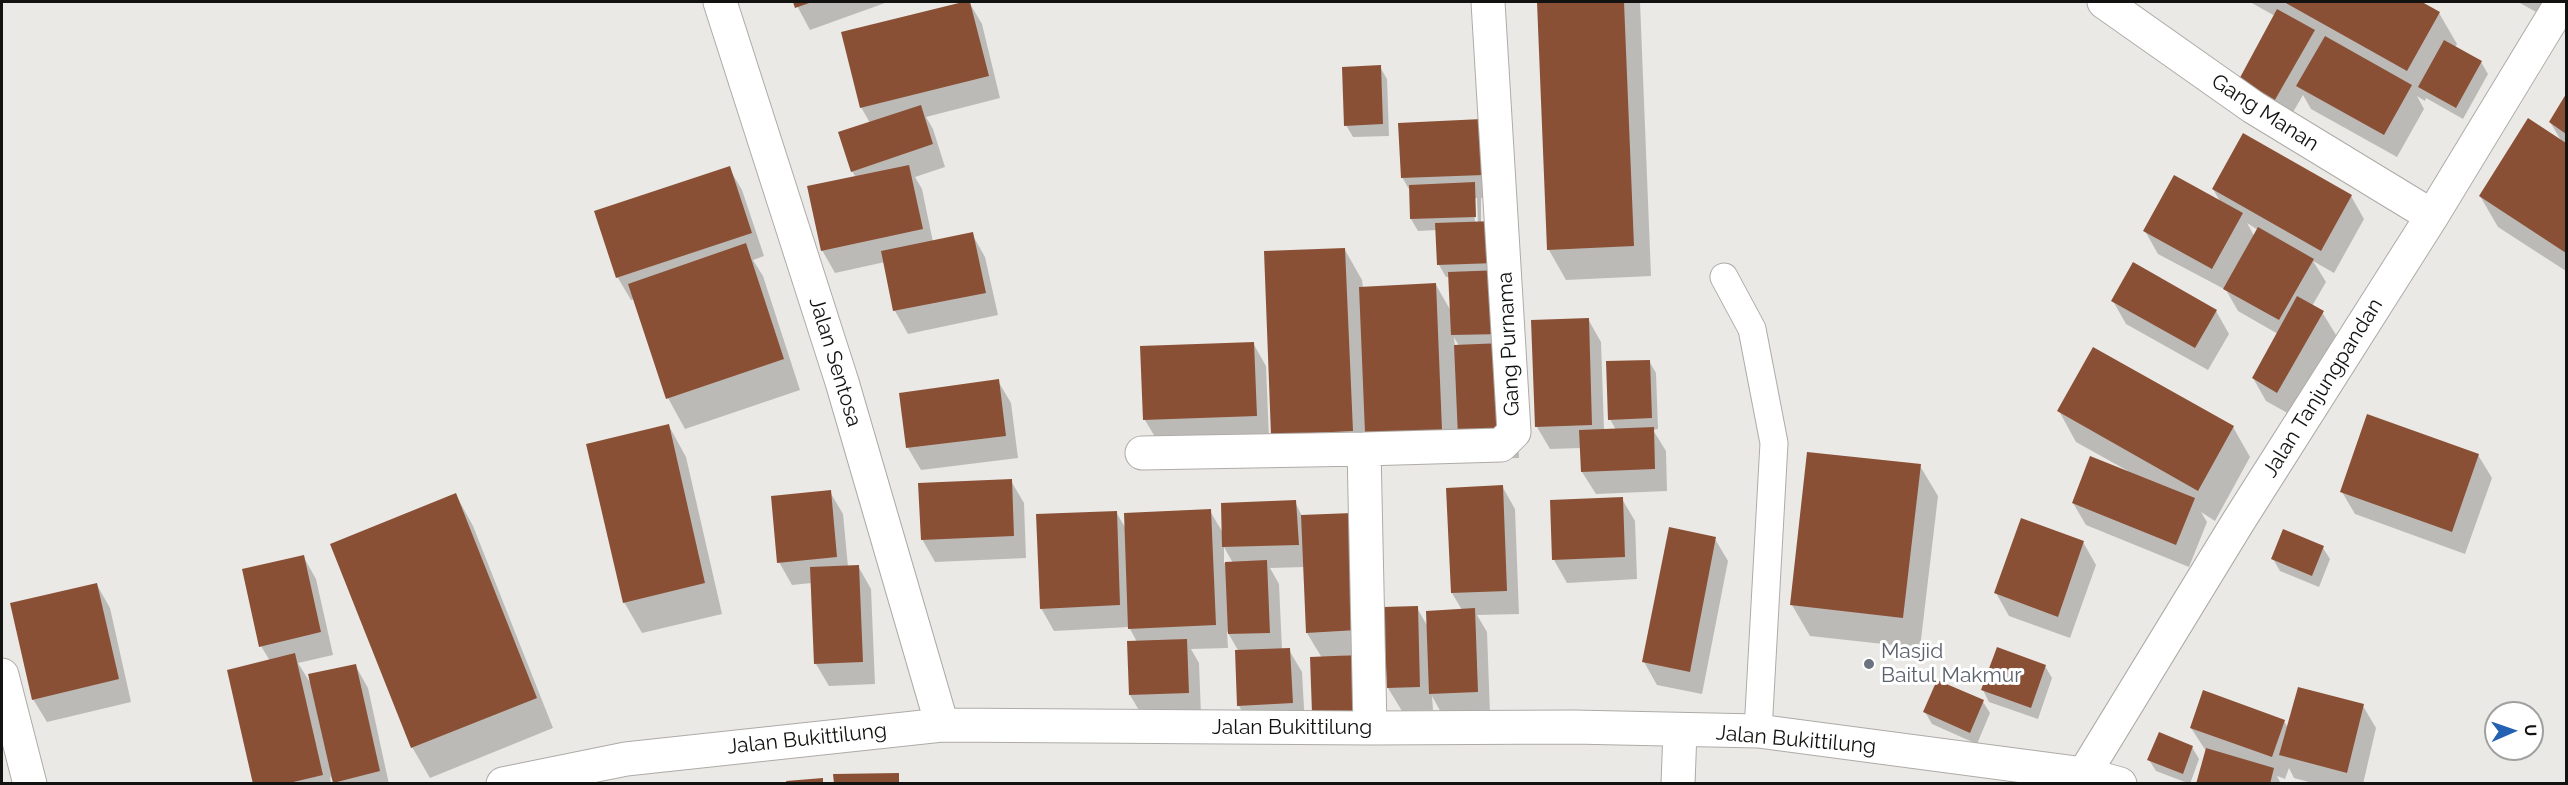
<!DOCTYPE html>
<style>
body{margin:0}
#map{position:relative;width:2568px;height:785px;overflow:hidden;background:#ebe9e5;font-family:Raleway,sans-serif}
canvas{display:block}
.frame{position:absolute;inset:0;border:3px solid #121210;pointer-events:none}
.north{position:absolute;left:2484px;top:701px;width:60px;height:60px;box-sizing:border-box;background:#fff;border:2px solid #a0a09f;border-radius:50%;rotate:88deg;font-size:16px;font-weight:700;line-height:24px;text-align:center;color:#121210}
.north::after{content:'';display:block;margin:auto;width:21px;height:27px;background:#2461b3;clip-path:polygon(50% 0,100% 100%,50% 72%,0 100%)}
</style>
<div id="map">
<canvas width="2568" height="785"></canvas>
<div class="frame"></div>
<div class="north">U</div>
</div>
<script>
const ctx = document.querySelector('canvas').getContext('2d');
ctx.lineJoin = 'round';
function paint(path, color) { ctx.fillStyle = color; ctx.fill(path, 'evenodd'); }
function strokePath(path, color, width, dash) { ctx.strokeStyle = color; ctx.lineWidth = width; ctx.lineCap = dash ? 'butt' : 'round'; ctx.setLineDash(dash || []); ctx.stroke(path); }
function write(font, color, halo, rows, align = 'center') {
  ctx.font = font + ' Raleway,sans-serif'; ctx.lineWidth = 6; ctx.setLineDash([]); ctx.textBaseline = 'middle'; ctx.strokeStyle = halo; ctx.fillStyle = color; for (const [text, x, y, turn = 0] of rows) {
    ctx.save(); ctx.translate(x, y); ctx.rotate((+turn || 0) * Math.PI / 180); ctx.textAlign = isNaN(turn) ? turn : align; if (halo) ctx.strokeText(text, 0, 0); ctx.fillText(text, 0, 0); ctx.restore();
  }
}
const shadow = new Path2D(`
 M795,2H884L885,3L810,30Z
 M969,2L982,24L1000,98L926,117L933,129L945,167L915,177L922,189L933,242L972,234L985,257L998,315L908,334L895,311L885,262L835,273L822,250L856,178L852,171L870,123L861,107L843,33Z
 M1538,2H1640L1651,276L1566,280L1549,250Z
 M2250,2H2419L2439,13L2457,44L2455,48L2481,62L2488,74L2463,119L2426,98L2425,101L2417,96L2424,109L2397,157L2311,109L2303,95L2285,126L2250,107L2275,16Z
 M2518,2H2559L2549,19Z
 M1380,67L1387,79L1389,136L1353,137L1346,125Z
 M2566,97V271L2498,227L2480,196L2562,142L2550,122Z
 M1481,121L1496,197L1481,198V223L1515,367L1519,458L1473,459L1273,434L1345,250L1362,280L1363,288L1436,285L1452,313L1450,277H1446L1439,265L1437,230L1418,231L1411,219L1410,191L1402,177ZM1474,198H1477L1478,225H1475ZM1454,337L1459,346L1455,347Z
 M729,168L742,190L764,256L753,260L763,276L800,390L685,429L668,398L635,299L631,300L618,278L596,212Z
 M2213,189L2351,196L2364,219L2334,273L2313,261L2326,282L2312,306L2322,312L2336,335L2291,415L2266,401L2253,378L2278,334L2238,311L2226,290L2158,254L2145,231L2221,203ZM2247,223L2258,230L2254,236L2251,230Z
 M2113,301L2216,311L2229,334L2208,370L2126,324Z
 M1588,319L1601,342L1604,430H1616L1610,419L1649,361L1656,373L1658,429L1653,430L1666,451L1667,491L1596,494L1582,472V448L1550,449L1537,427Z
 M1253,343L1266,366L1269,439L1158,442L1145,420Z
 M998,381L1011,403L1018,458L921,470L908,448Z
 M2059,411L2233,427L2250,457L2215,521L2201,512L2207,522L2189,567L2086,525L2073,503L2128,471L2076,442Z
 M669,426L686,457L722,614L642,633L624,602Z
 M2478,455L2492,478L2465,554L2355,514L2342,492Z
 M1920,466L1938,496L1920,648L1810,636L1792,605Z
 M1011,481L1024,503L1026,558L935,562L922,539Z
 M1502,486L1515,509L1519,614L1477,615L1487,632L1490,714L1443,716L1432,696L1433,710L1402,711L1388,688L1385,609L1417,608L1428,627L1462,610L1452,593L1448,489Z
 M830,492L843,514L848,567L858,566L871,589L875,684L829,686L816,664L812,583L792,585L779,562Z
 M456,495L473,526L553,728L430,778L412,747Z
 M1622,499L1635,521L1637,579L1567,583L1554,560Z
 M1295,502L1369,653L1322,658L1307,633L1305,567L1270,568L1279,584L1282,650H1289L1302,672L1305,726L1252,728L1239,706V652L1227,631L1228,648L1191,649L1199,663L1201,715L1143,717L1130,695L1137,642L1129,627L1054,631L1041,608L1116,512L1126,529L1210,511L1223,533ZM1224,547L1233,563H1224Z
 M2284,531L2323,548L2330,559L2319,587L2280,571L2273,559Z
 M1715,539L1728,561L1702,694L1657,685L1644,662Z
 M2083,542L2096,565L2070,638L2009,616L1996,593Z
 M303,556L316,579L333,655L298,663L311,684L355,665L368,688L389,784H335L330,776L331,784H255L270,661L261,646Z
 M97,585L110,608L131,702L47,722L33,699Z
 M2045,666L2052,678L2038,719L1989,702L1983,690Z
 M1983,702L1990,713L1977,744L1932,724L1925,712Z
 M2363,706L2376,728L2363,784H2316L2294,778L2289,768L2285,779L2277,776L2281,784H2198L2206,751L2191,728L2284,721L2288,728Z
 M2192,747L2199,759L2190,784L2156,771L2149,760Z`);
const building = new Path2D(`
 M793,2H812L795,8Z
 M963,2H970L989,76L860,108L841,32Z
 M1537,2H1624L1634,246L1547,250Z
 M2284,2H2422L2440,12L2407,71Z
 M2277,9L2315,30L2272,105L2236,85Z
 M2325,36L2412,85L2384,135L2296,86Z
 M2444,40L2482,61L2456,108L2418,87Z
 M1381,65L1383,124L1344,126L1342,67Z
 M2566,94V134L2549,122Z
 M921,105L933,144L851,172L838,132Z
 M2528,118L2566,143V253L2479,196Z
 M1482,119L1484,175L1401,178L1398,123Z
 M2243,133L2352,195L2321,251L2212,189Z
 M909,165L923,229L821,251L807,186Z
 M730,166L752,233L616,278L594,211Z
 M2174,175L2243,213L2212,269L2143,231Z
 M1475,182L1476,217L1410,219L1409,185Z
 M1494,221L1496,263L1437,265L1435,223Z
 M2258,227L2314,259L2279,320L2223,289Z
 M973,232L986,293L893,311L881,251Z
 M746,243L784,359L666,399L628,284Z
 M1345,248L1353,431L1271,435L1264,251Z
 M2133,262L2217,310L2195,348L2111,301Z
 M1502,270L1505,334L1451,335L1448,272Z
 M1436,283L1442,430L1365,433L1359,287Z
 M2297,296L2324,311L2277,393L2252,378Z
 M1589,318L1592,425L1535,427L1531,320Z
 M1254,342L1257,416L1143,420L1140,346Z
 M1503,343L1507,435L1458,437L1454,345Z
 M2093,347L2234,426L2198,491L2057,411Z
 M1650,360L1652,418L1608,420L1606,361Z
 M999,379L1006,436L906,448L899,393Z
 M2367,414L2479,454L2452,532L2340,492Z
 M669,424L705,583L623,603L586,444Z
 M1654,427L1655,469L1581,472L1579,430Z
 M1807,452L1921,464L1903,618L1790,605Z
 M2090,456L2195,498L2176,545L2072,503Z
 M1012,479L1014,536L921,540L918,483Z
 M1503,485L1507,591L1451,593L1446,488Z
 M831,490L837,557L777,563L771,496Z
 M456,493L537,698L411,748L330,544Z
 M1623,497L1625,557L1552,560L1550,500Z
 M1296,500L1299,545L1222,547L1221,503Z
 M1211,509L1216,625L1128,629L1124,513Z
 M1117,511L1120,605L1040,609L1036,514Z
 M1352,513L1357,630L1306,633L1301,515Z
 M2021,518L2084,541L2058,617L1994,593Z
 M1669,527L1716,537L1690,672L1642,662Z
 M2283,529L2324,546L2312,576L2271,559Z
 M304,555L321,632L259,647L242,569Z
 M1267,560L1270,633L1228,634L1225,562Z
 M859,565L863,662L814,664L810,567Z
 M97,583L119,679L32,700L10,603Z
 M1418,606L1420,687L1387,688L1383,607Z
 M1475,608L1478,692L1429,694L1426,611Z
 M1187,639L1189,693L1129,695L1127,641Z
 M1997,647L2046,665L2031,708L1981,690Z
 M1290,648L1293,703L1237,706L1235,650Z
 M295,653L323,775L285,784H253L227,670Z
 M1357,655L1359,712L1312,713L1310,657Z
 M356,664L380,771L333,783L308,674Z
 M1937,680L1984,700L1970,733L1923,712Z
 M2298,687L2364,704L2347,773L2279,755Z
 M2203,690L2285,720L2272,757L2190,728Z
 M2159,732L2193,746L2183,774L2147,760Z
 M2206,748L2274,768L2270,784H2196Z
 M899,773V784H834L833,774Z
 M823,778V784H787L786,781Z`);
const service = new Path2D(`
 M1724,277L1752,329L1774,443L1758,731`);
const minor = new Path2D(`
 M720,2L842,382L942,725
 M2104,2L2253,107L2432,216
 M1142,453L1364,449
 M2,675L30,784
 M1370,728L1364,449L1501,445L1514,432L1488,2
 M2084,774L2238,522L2432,216L2562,2
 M503,784L626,759L942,725L1370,728L1573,727L1758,731L2084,774L2120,784
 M1678,784L1680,731`);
const markers = [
 [1869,664,6,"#6b7280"]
];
const streetNames = [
 ["Gang Manan",2265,113,33],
 ["Gang Purnama",1509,344,-93],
 ["Jalan Sentosa",835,362,73],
 ["Jalan Tanjungpandan",2323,388,-58],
 ["Jalan Bukittilung",1292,728],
 ["Jalan Bukittilung",807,739,-6],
 ["Jalan Bukittilung",1796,740,5]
];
const worshipNames = [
 ["Masjid",1881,652],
 ["Baitul Makmur",1881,676]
];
paint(shadow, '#0003');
paint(building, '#8a5036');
strokePath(service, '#aeaba7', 29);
strokePath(minor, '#aeaba7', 35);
strokePath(service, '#fff', 27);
strokePath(minor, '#fff', 33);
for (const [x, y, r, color] of markers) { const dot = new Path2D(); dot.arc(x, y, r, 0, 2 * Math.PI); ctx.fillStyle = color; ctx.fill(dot); strokePath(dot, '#fff', 2); }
write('21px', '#121210', '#fff', streetNames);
write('21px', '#5b616d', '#fff', worshipNames, 'left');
</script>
